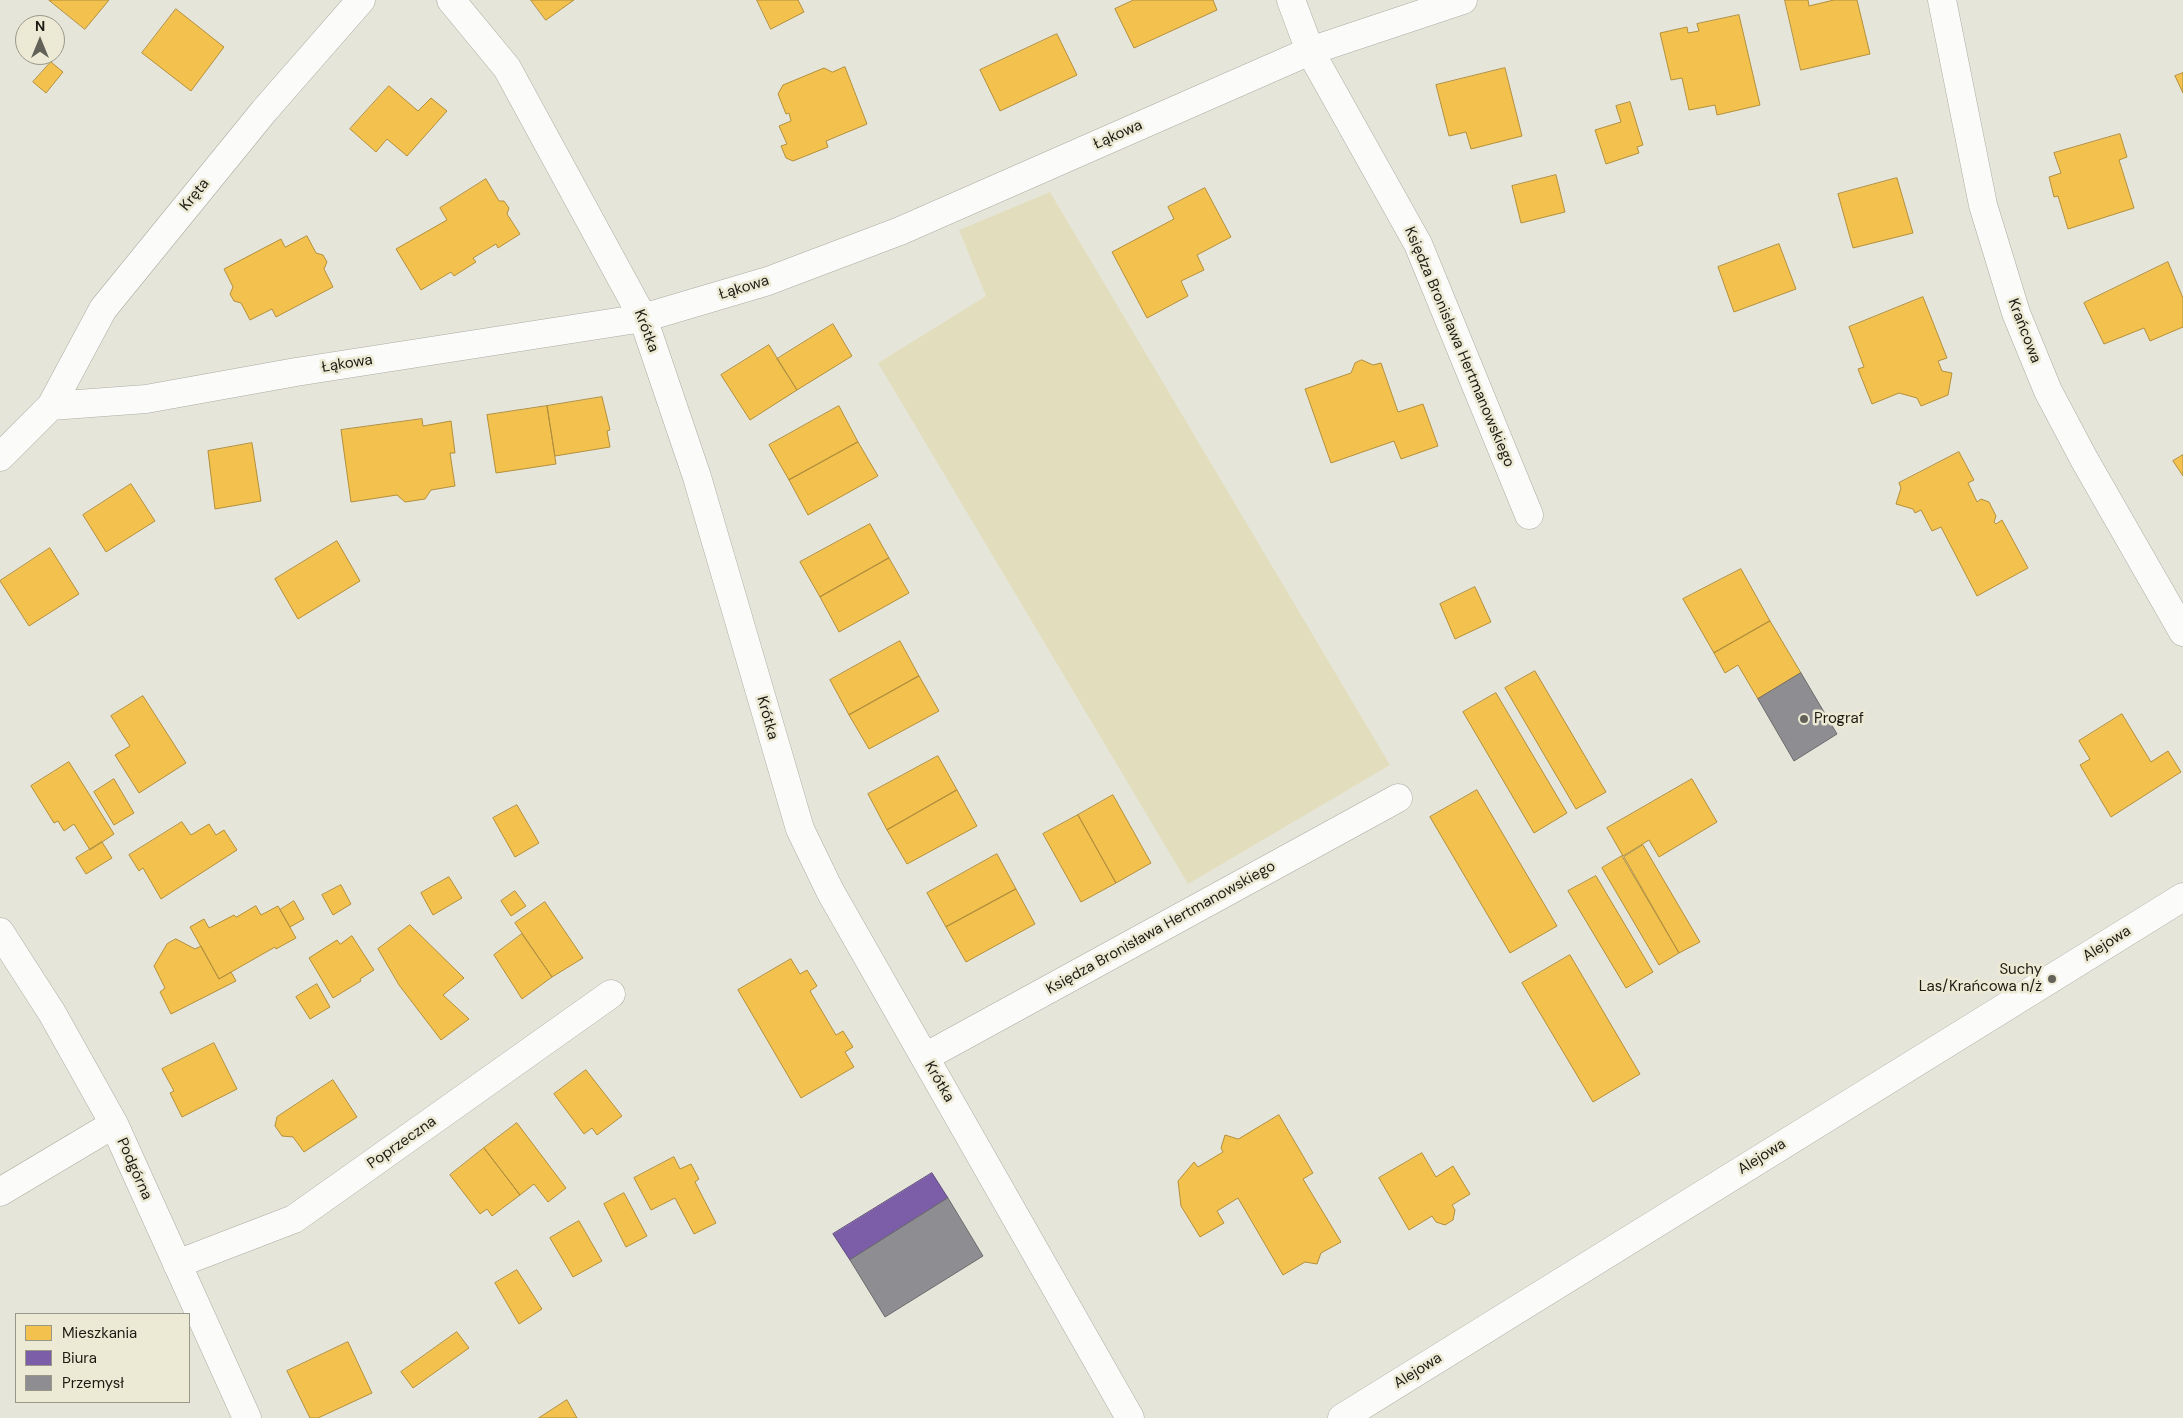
<!DOCTYPE html>
<meta charset="utf-8">
<style>
body{margin:0}
#map{position:relative;width:2183px;height:1418px;overflow:hidden;background:#e6e5da;font-family:"DM Sans",sans-serif}
canvas{display:block}
.legend{position:absolute;left:15px;top:1313px;width:175px;height:90px;box-sizing:border-box;background:#ecead4;border:1px solid #999787;margin:0;padding:6px 9px;list-style:none;font-size:15px;color:#1c1b13}
.legend li{display:flex;align-items:center;gap:10px;height:25px}
.legend b{width:25px;border:1px solid #999787}
.north{position:absolute;left:15px;top:15px;width:50px;height:50px;box-sizing:border-box;background:#ecead4;border:1px solid #999787;border-radius:50%;rotate:0deg;font-size:14px;font-weight:700;line-height:20px;text-align:center;color:#1c1b13}
.north::after{content:'';display:block;margin:auto;width:18px;height:22px;background:#636259;clip-path:polygon(50% 0,100% 100%,50% 72%,0 100%)}
</style>
<div id="map">
<canvas width="2183" height="1418"></canvas>
<ul class="legend">
<li><b style="height:14px;background:#f2c14e"></b>Mieszkania</li>
<li><b style="height:14px;background:#7b5ea7"></b>Biura</li>
<li><b style="height:14px;background:#8d8d92"></b>Przemysł</li>
</ul>
<div class="north">N</div>
</div>
<script>
const ctx = document.querySelector('canvas').getContext('2d');
ctx.lineJoin = 'round';
function paint(path, color) { ctx.fillStyle = color; ctx.fill(path, 'evenodd'); }
function strokePath(path, color, width, dash) { ctx.strokeStyle = color; ctx.lineWidth = width; ctx.lineCap = dash ? 'butt' : 'round'; ctx.setLineDash(dash || []); ctx.stroke(path); }
function write(font, color, halo, rows, align = 'center') {
  ctx.font = font + ' "DM Sans",sans-serif'; ctx.lineWidth = 5; ctx.setLineDash([]); ctx.textBaseline = 'middle'; ctx.strokeStyle = halo; ctx.fillStyle = color; for (const [text, x, y, turn = 0] of rows) {
    ctx.save(); ctx.translate(x, y); ctx.rotate((+turn || 0) * Math.PI / 180); ctx.textAlign = isNaN(turn) ? turn : align; if (halo) ctx.strokeText(text, 0, 0); ctx.fillText(text, 0, 0); ctx.restore();
  }
}
const green = new Path2D(`
 M1050,192L1390,765L1188,884L878,363L986,296L959,230Z`);
const homes = new Path2D(`
 M49,0H109L85,29Z
 M531,0H574L546,20Z
 M757,0H798L804,12L771,29Z
 M1134,0H1213L1217,10L1134,48L1115,9Z
 M1785,0H1808L1809,6L1834,0H1857L1870,54L1801,70Z
 M176,9L224,47L191,91L142,53Z
 M1739,15L1760,105L1717,115L1715,105L1689,110L1682,78L1671,80L1660,33L1687,27L1688,33L1699,31L1697,24Z
 M1057,34L1077,75L1000,111L980,70Z
 M51,62L63,72L46,93L33,82Z
 M845,67L867,124L826,141L828,147L793,161L786,158L781,146L787,144L779,126L791,121L789,113L786,114L778,94L783,85L824,68L832,72Z
 M1505,68L1522,136L1471,149L1466,132L1449,136L1436,85Z
 M2183,73V93L2175,76Z
 M389,86L418,111L431,98L447,111L407,156L387,139L376,152L350,129Z
 M1630,102L1643,145L1637,147L1639,153L1606,164L1595,130L1621,122L1616,106Z
 M2120,134L2127,157L2119,160L2134,208L2068,229L2058,196L2054,197L2049,177L2061,173L2054,153Z
 M1556,175L1565,212L1521,223L1512,186Z
 M1897,178L1913,233L1853,248L1838,194Z
 M486,179L499,201H504L509,208L507,214L520,234L498,248L496,244L473,258L476,262L454,276L451,272L421,290L396,249L447,220L440,208Z
 M1205,188L1231,237L1197,255L1204,270L1181,281L1188,296L1147,318L1112,252L1174,219L1168,207Z
 M307,236L316,253L323,255L327,262L324,269L333,287L276,317L272,309L250,320L241,303L234,301L230,294L233,287L224,269L281,239L285,247Z
 M1779,244L1796,289L1734,312L1718,267Z
 M2168,262L2183,298V327L2150,341L2144,328L2104,344L2084,303Z
 M1923,297L1947,358L1938,361L1942,371L1952,373L1948,395L1921,406L1917,398L1899,393L1872,404L1858,369L1864,367L1849,327Z
 M833,324L852,356L797,390L777,359Z
 M769,345L797,390L750,420L721,375Z
 M1362,360L1373,365L1381,363L1398,412L1423,404L1438,446L1401,459L1394,441L1331,463L1305,389L1351,373L1355,363Z
 M602,397L610,430L607,431L610,447L555,456L547,406Z
 M547,406L556,464L496,473L487,415Z
 M839,406L858,442L789,480L769,445Z
 M422,419L423,426L451,421L455,453H450L455,486L431,490L425,499L405,502L397,495L351,502L341,430Z
 M858,442L878,476L808,515L789,480Z
 M252,443L261,501L215,509L208,451Z
 M1959,452L1974,480L1968,483L1977,502L1981,499L1989,502L1996,516L1994,522L1996,524L2002,520L2028,568L1977,596L1941,527L1932,531L1921,510L1915,513L1913,509L1896,504L1901,488L1899,483Z
 M2183,455V476L2173,461Z
 M131,484L155,521L106,552L83,515Z
 M870,524L889,558L820,597L800,562Z
 M337,541L360,581L298,619L275,579Z
 M50,548L79,594L29,626L0,581Z
 M889,558L909,593L839,632L820,597Z
 M1741,569L1770,621L1714,653L1683,599Z
 M1475,587L1491,622L1455,639L1440,604Z
 M1770,621L1801,673L1758,699L1738,665L1725,673L1714,653Z
 M900,641L919,676L849,715L830,680Z
 M1535,671L1606,792L1576,809L1505,688Z
 M919,676L939,711L869,749L849,715Z
 M1496,693L1567,813L1534,833L1463,712Z
 M143,696L186,763L139,793L115,755L130,746L111,716Z
 M2122,714L2151,762L2168,751L2181,772L2111,817L2080,765L2090,759L2079,741Z
 M938,756L957,790L887,830L868,794Z
 M69,762L114,834L90,850L74,824L64,831L58,821L54,823L31,786Z
 M114,779L134,813L114,825L94,792Z
 M1692,779L1717,822L1659,857L1649,840L1623,856L1607,828Z
 M957,790L977,826L907,864L887,830Z
 M1477,790L1557,926L1510,953L1430,817Z
 M1113,795L1151,863L1116,883L1078,815Z
 M517,805L539,843L515,857L493,818Z
 M1078,815L1116,883L1081,902L1043,834Z
 M182,822L191,835L209,824L216,835L224,830L237,850L161,899L143,868L139,871L129,855Z
 M102,842L112,858L86,874L76,858Z
 M1643,845L1700,942L1679,953L1624,857Z
 M997,854L1016,889L946,927L927,893Z
 M1622,856L1679,953L1659,965L1602,868Z
 M1596,876L1653,972L1626,988L1568,891Z
 M449,877L462,898L433,915L421,893Z
 M341,885L351,904L333,915L322,895Z
 M1016,889L1035,924L966,962L946,927Z
 M515,891L526,906L511,916L501,901Z
 M294,901L304,919L290,927L280,910Z
 M545,902L583,958L552,977L515,923Z
 M256,906L261,915L278,906L296,938L276,949L275,947L219,979L190,927L204,919L209,928L234,915L236,917Z
 M410,925L464,978L443,995L469,1019L441,1040L399,985L378,949Z
 M522,934L552,977L522,999L494,955Z
 M352,936L374,970L360,979L361,981L333,998L309,958L337,940L340,944Z
 M176,939L195,949L201,946L219,979L231,972L236,981L171,1014L160,992L165,988L154,966L167,944Z
 M1570,955L1640,1074L1593,1102L1522,983Z
 M791,959L800,974L807,970L817,986L810,991L836,1035L843,1031L853,1047L845,1052L854,1067L801,1098L738,990Z
 M317,984L330,1007L310,1019L296,997Z
 M214,1043L237,1089L182,1117L170,1093L174,1091L162,1069Z
 M586,1070L622,1116L597,1135L592,1128L584,1134L554,1094Z
 M333,1080L357,1117L304,1152L293,1137L282,1136L275,1126L277,1117Z
 M1279,1115L1313,1173L1303,1179L1341,1242L1321,1253L1317,1264L1305,1262L1283,1275L1238,1198L1217,1211L1224,1223L1200,1237L1181,1206L1178,1181L1194,1162L1198,1167L1223,1152L1221,1148L1225,1135L1238,1139Z
 M517,1123L566,1188L548,1202L534,1184L520,1195L484,1148Z
 M484,1148L520,1195L492,1216L487,1209L480,1214L450,1175Z
 M1422,1153L1436,1177L1453,1166L1470,1194L1452,1205L1455,1210L1453,1220L1445,1225L1436,1222L1432,1216L1409,1230L1379,1178Z
 M674,1157L680,1169L691,1164L699,1179L695,1182L716,1223L694,1234L675,1198L651,1210L634,1178Z
 M624,1193L647,1236L626,1247L604,1204Z
 M579,1221L602,1261L573,1277L550,1238Z
 M517,1270L542,1309L519,1324L495,1283Z
 M457,1332L469,1348L413,1388L401,1372Z
 M348,1342L372,1393L318,1418H310L287,1371Z
 M567,1400L577,1418H539Z`);
const offices = new Path2D(`
 M932,1173L948,1198L850,1260L833,1234Z`);
const industry = new Path2D(`
 M1801,673L1837,734L1794,761L1758,699Z
 M948,1198L983,1256L885,1317L850,1260Z`);
const minor = new Path2D(`
 M451,0L507,68L643,318L697,477L800,829L830,891L1130,1418
 M1291,0L1310,51L1418,244L1529,515
 M1942,0L1983,205L2016,313L2048,391L2084,459L2183,632
 M51,406L103,309L264,111L361,0
 M0,457L51,406L146,399L296,372L643,318L768,281L900,231L1310,51L1463,0
 M0,932L52,1013L114,1124L247,1418
 M925,1057L1398,798
 M0,1192L114,1124
 M177,1264L294,1219L611,994
 M1342,1418L2183,897`);
const markers = [
 [1804,719,5,"#636259"],
 [2052,979,5,"#636259"]
];
const streetNames = [
 ["Łąkowa",1118,135,-24],
 ["Kręta",195,195,-51],
 ["Łąkowa",744,288,-17],
 ["Krótka",646,331,69],
 ["Krańcowa",2024,331,69],
 ["Księdza Bronisława Hertmanowskiego",1459,347,67],
 ["Łąkowa",347,364,-9],
 ["Krótka",767,718,74],
 ["Księdza Bronisława Hertmanowskiego",1161,928,-29],
 ["Alejowa",2107,944,-32],
 ["Krótka",939,1082,60],
 ["Poprzeczna",402,1143,-35],
 ["Alejowa",1762,1157,-32],
 ["Podgórna",134,1169,66],
 ["Alejowa",1418,1371,-32]
];
const poiNames = [
 ["Prograf",1814,719],
 ["Suchy",2042,970,"right"],
 ["Las/Krańcowa n/ż",2042,987,"right"]
];
paint(green, '#e2debd');
paint(homes, '#f2c14e');
strokePath(homes, '#b28f3c', 1);
paint(offices, '#7b5ea7');
strokePath(offices, '#5e4a7b', 1);
paint(industry, '#8d8d92');
strokePath(industry, '#6b6b6c', 1);
strokePath(minor, '#acaba2', 29);
strokePath(minor, '#fbfbf9', 28);
for (const [x, y, r, color] of markers) { const dot = new Path2D(); dot.arc(x, y, r, 0, 2 * Math.PI); ctx.fillStyle = color; ctx.fill(dot); strokePath(dot, '#ecead4', 2); }
write('15px', '#1c1b13', '#ecead4', streetNames);
write('15px', '#1c1b13', '#ecead4', poiNames, 'left');
</script>
